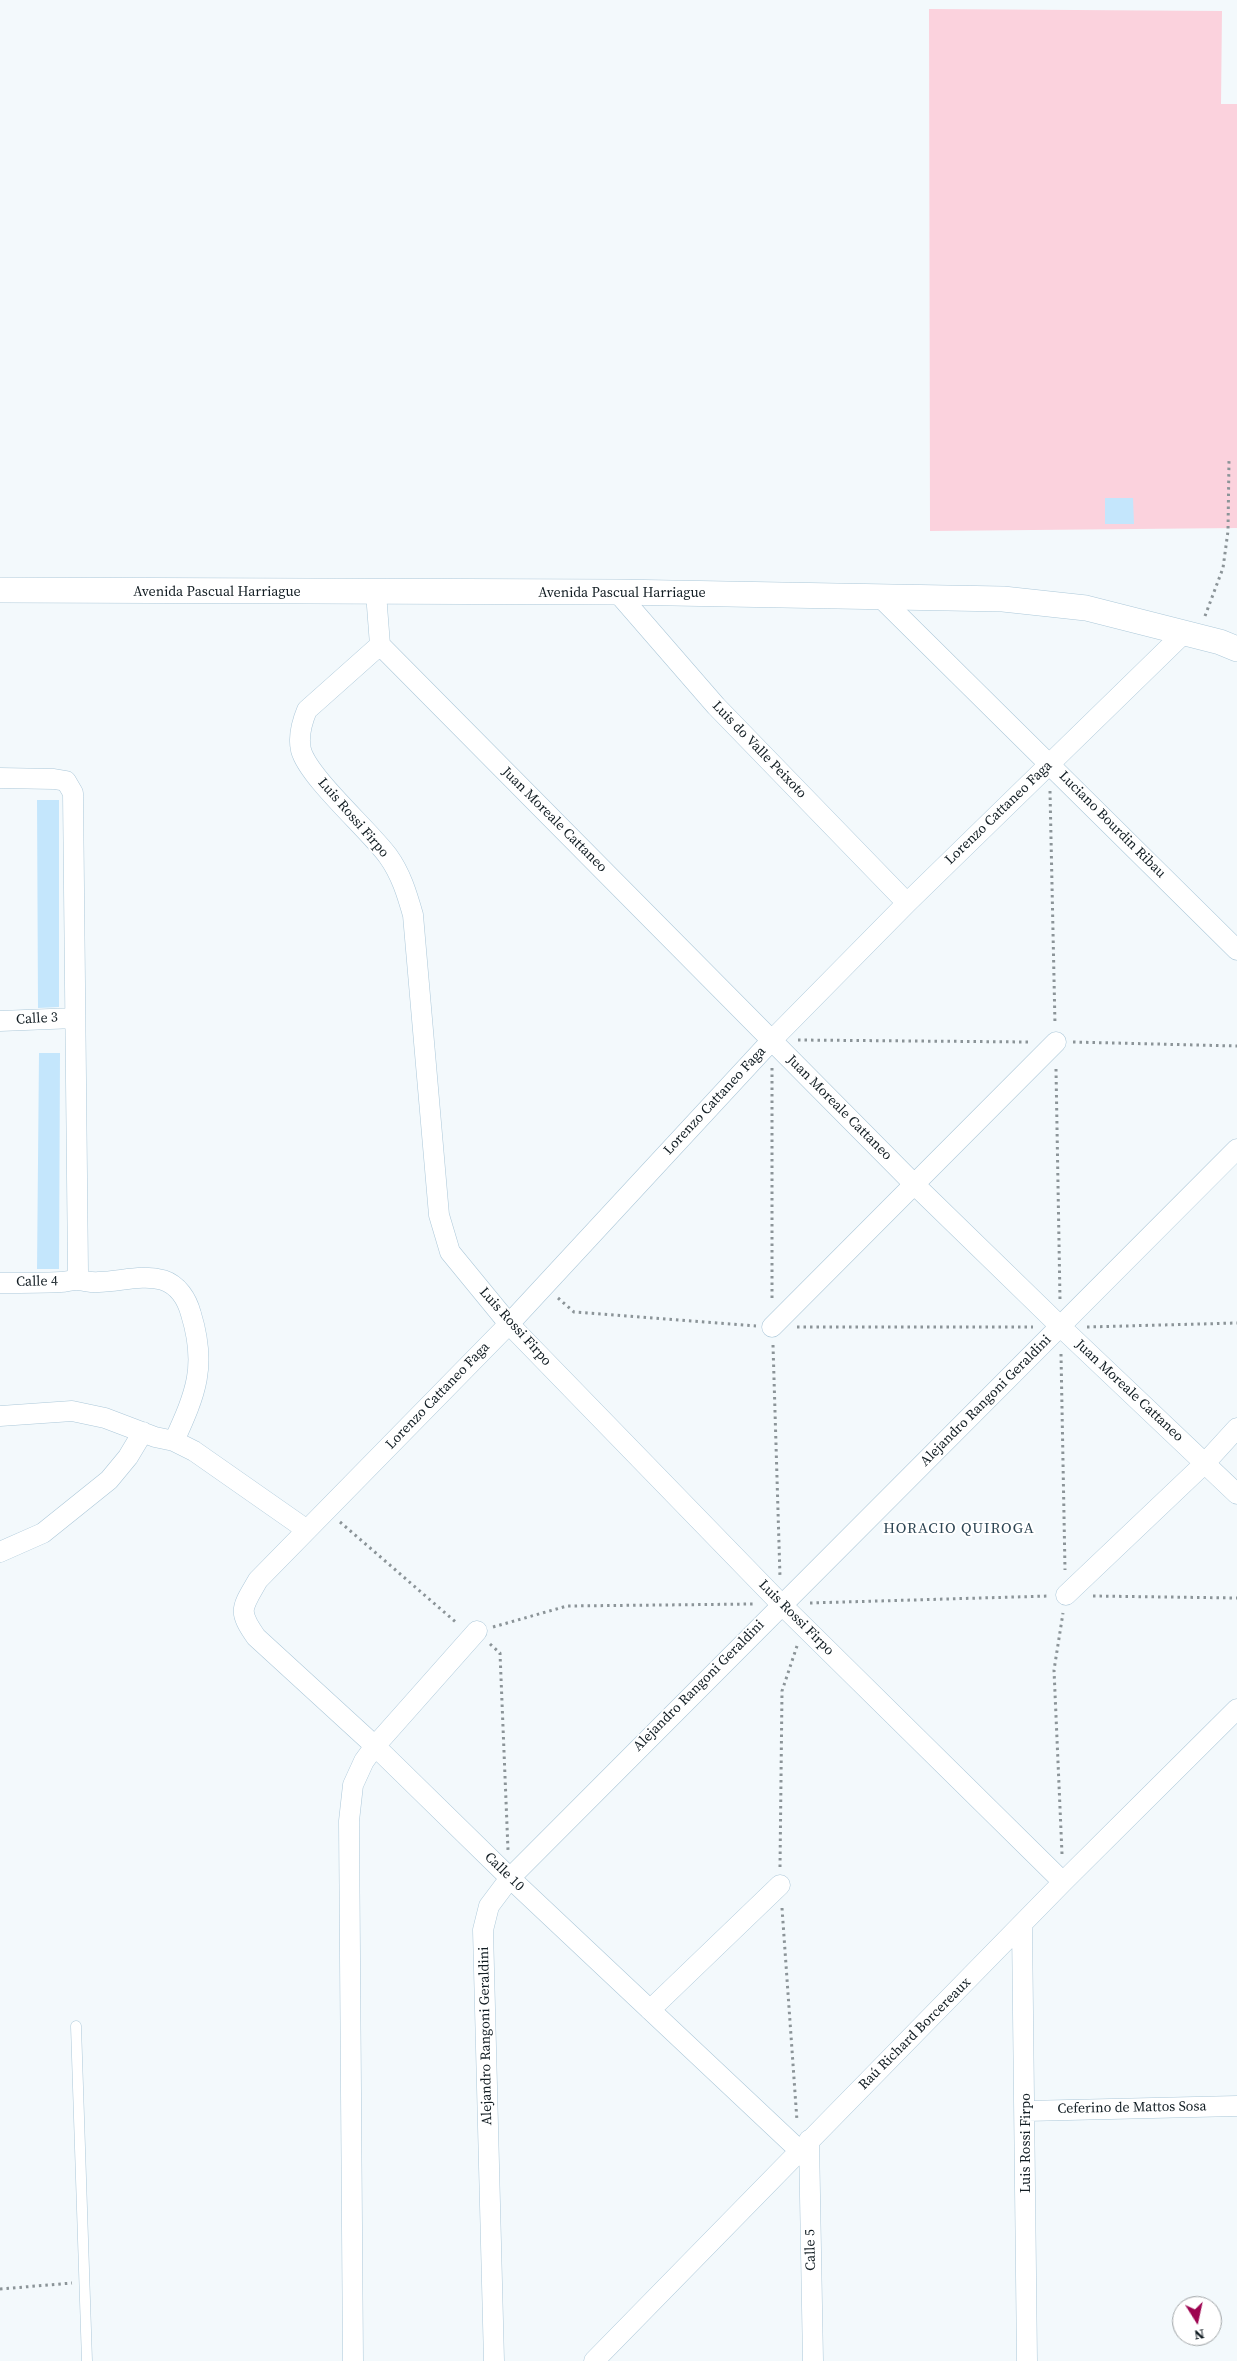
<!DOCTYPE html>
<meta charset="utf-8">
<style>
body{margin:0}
#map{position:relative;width:1237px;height:2361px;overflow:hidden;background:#f3f9fc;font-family:"Source Serif 4",serif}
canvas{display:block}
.north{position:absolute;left:1172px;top:2296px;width:50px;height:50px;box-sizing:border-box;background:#fff;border:1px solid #a0a5a7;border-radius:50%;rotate:170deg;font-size:14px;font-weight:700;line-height:20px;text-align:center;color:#121d23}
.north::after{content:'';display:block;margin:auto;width:18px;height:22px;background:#9d0450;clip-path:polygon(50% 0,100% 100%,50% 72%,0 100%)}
</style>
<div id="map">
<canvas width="1237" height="2361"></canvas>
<div class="north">N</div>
</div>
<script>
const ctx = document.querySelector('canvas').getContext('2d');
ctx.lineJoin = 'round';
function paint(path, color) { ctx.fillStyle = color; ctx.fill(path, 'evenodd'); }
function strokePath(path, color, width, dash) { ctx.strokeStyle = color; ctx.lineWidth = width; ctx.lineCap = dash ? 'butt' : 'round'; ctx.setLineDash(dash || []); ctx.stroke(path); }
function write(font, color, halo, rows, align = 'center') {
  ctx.font = font + ' "Source Serif 4",serif'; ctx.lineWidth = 4; ctx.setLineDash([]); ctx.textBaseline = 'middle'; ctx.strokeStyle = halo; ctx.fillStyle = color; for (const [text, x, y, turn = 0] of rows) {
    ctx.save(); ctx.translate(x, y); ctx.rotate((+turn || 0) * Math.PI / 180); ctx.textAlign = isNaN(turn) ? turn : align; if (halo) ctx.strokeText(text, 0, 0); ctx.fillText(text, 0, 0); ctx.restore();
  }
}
const green = new Path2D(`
 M929,9L1222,11L1221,104H1237V528L930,531Z`);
const building = new Path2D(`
 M1105,498H1133L1134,524H1105Z
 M37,800H59V1007L38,1008Z
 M39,1053H60L59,1269H37Z`);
const path = new Path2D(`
 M1205,616L1223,568L1228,531L1229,460
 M1050,791L1055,1025
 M798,1040L1029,1042
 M1073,1042L1237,1046
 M772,1068V1299
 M1056,1069L1060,1300
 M558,1298L574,1312L756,1326
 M797,1327H1033
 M1087,1327L1237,1323
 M773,1345L780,1577
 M1061,1354L1065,1570
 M340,1522L458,1624
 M1093,1596L1237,1598
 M810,1603L1049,1596
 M493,1627L567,1606L754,1604
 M490,1644L500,1653L508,1850
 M1062,1854L1054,1670L1063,1613
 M780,1867L782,1691L797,1646
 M782,1908L797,2121
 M0,2289L72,2283`);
const service = new Path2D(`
 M76,2026L87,2361`);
const minor = new Path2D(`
 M617,592L716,706L907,903
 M376,593L380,645L914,1184L1061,1327L1237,1494
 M879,596L1237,950
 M380,645L307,710C302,722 298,737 301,750C308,777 369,830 388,856C401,874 407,894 413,915L439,1215L450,1252L509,1324L781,1604L1063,1882
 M0,778L54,779L66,781L73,793L78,1272L74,1280
 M0,1021L75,1018
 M0,1283C20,1283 41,1283 61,1282C66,1282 71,1280 76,1280C83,1280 91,1283 99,1282C119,1282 142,1274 163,1280C178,1285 187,1299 191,1314C207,1366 196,1393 174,1441
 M772,1327L1056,1042
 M0,1416L72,1411L105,1418L155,1437L174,1441L194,1451L307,1530
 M0,1552L43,1533L109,1480L128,1457L143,1432
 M1066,1595L1206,1462L1237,1428
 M1022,1925L1027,2361
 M650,2010L780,1885
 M1026,2111L1237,2106
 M809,2140L813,2361
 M799,2150L510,1878L375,1746L256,1637C237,1610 242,1608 258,1580L509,1324L772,1040L907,903L1184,633
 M353,2361L349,1821L353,1785L364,1761L375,1746L477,1631
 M494,2361L483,1930L489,1906L510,1878C751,1634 996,1393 1237,1149
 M594,2361L1063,1882L1237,1709`);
const tertiary = new Path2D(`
 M0,590L617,592L1003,599L1086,608L1220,642L1237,649`);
const streetNames = [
 ["Avenida Pascual Harriague",217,592],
 ["Avenida Pascual Harriague",622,593],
 ["Luis do Valle Peixoto",759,750,46],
 ["Lorenzo Cattaneo Faga",999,813,-44],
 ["Luis Rossi Firpo",353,818,49],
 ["Juan Moreale Cattaneo",554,820,45],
 ["Luciano Bourdin Ribau",1112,825,45],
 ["Calle 3",37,1019,-3],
 ["Lorenzo Cattaneo Faga",715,1101,-47],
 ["Juan Moreale Cattaneo",839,1108,45],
 ["Calle 4",37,1282,-1],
 ["Luis Rossi Firpo",515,1327,48],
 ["Juan Moreale Cattaneo",1129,1391,43],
 ["Lorenzo Cattaneo Faga",438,1396,-46],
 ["Alejandro Rangoni Geraldini",986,1401,-45],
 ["Luis Rossi Firpo",796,1618,45],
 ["Alejandro Rangoni Geraldini",699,1686,-45],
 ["Calle 10",504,1872,44],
 ["Raú Richard Borcereaux",915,2034,-45],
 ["Alejandro Rangoni Geraldini",486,2036,-91],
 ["Ceferino de Mattos Sosa",1132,2108,-1],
 ["Luis Rossi Firpo",1026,2143,-90],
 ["Calle 5",811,2250,-91]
];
const neighbourhoodNames = [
 ["HORACIO QUIROGA",959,1529]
];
paint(green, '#fbd2dd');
paint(building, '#c4e6fc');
strokePath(service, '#acc8d9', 11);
strokePath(minor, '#acc8d9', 21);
strokePath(tertiary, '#acc8d9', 26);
strokePath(path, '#8b9498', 3, [2.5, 4]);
strokePath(service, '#fff', 10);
strokePath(minor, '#fff', 20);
strokePath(tertiary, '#fff', 25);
write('14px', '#121d23', '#fff', streetNames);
ctx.letterSpacing = '1px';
write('15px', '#2d4553', '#fff', neighbourhoodNames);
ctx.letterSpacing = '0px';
</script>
